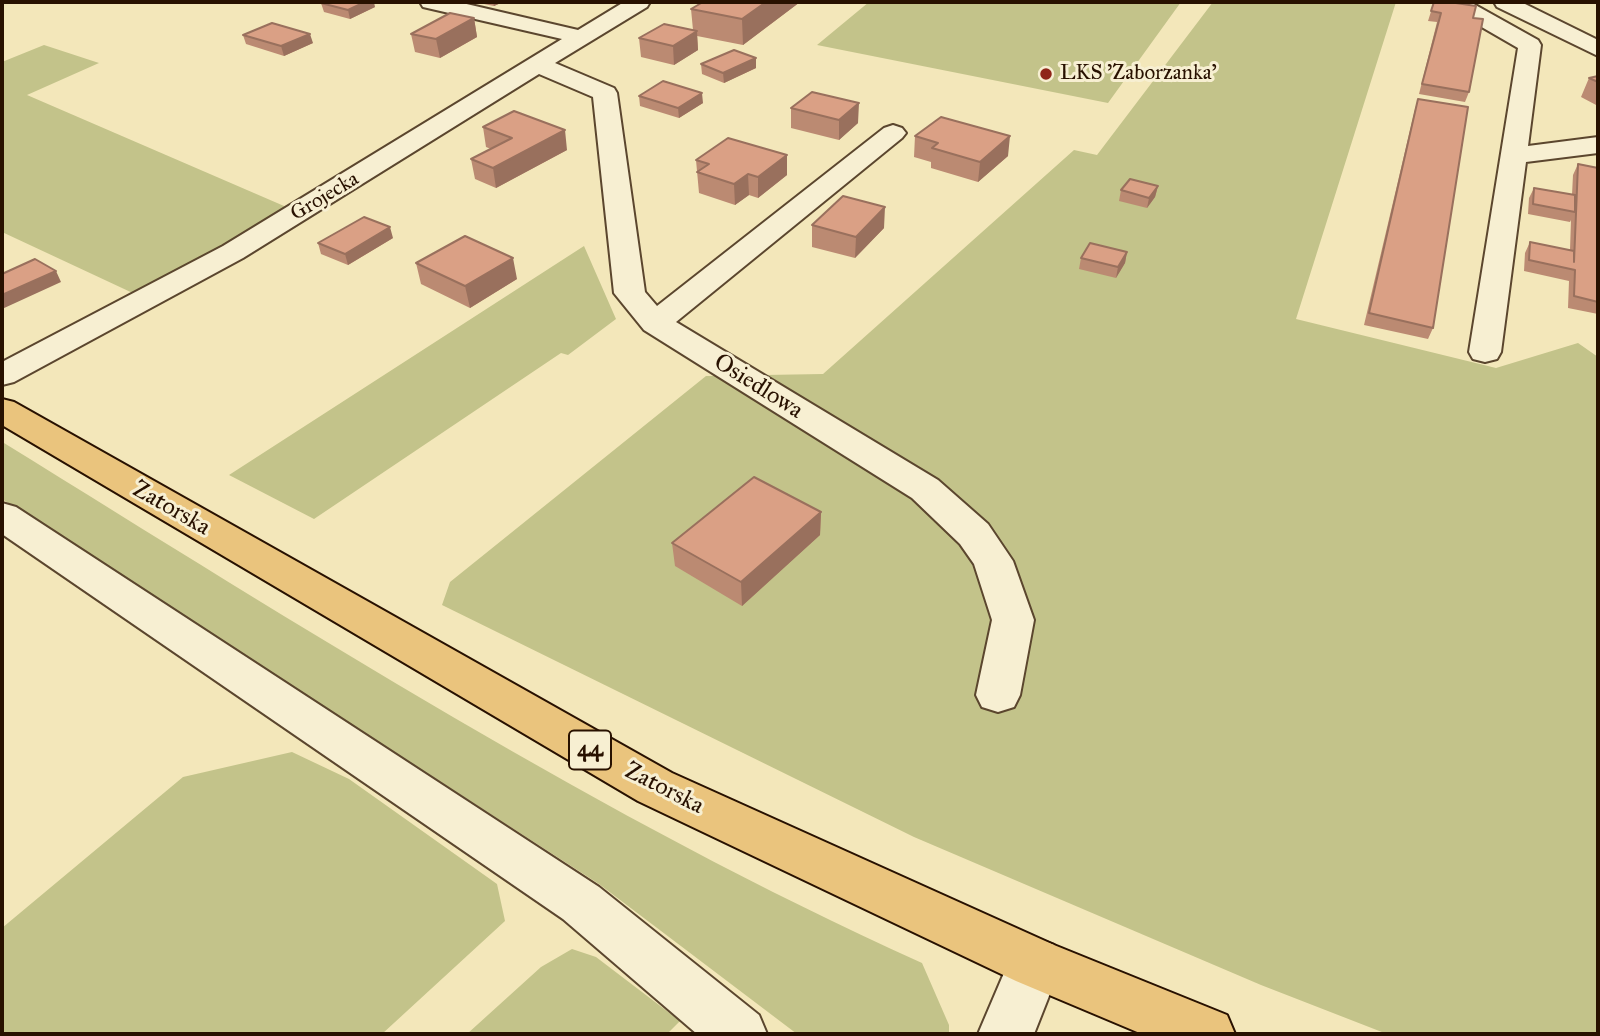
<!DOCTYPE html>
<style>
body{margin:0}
#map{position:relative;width:1600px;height:1036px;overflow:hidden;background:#f3e7ba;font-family:"IM FELL Great Primer",serif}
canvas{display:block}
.frame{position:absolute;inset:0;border:4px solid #281100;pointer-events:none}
</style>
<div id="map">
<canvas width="1600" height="1036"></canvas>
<div class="frame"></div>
</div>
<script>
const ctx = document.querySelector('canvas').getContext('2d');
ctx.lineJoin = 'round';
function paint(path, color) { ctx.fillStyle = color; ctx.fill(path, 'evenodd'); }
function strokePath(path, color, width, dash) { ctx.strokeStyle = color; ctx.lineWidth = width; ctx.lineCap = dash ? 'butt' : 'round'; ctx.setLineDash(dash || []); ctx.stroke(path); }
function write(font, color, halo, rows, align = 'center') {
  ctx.font = font + ' "IM FELL Great Primer",serif'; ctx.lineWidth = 6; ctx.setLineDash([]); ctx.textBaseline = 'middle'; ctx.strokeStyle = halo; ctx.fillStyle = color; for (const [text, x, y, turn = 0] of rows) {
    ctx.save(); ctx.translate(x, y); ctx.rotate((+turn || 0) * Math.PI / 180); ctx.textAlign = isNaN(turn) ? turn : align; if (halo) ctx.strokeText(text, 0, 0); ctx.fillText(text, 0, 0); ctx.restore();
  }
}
const green = new Path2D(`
 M869,2H1181L1108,103L817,45Z
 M1213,2H1396L1296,319L1496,368L1578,343L1598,357V1034H1387L1261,985L914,837L442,605L450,582L706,376L823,374L1074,150L1097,155Z
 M44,45L99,63L27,95L291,209L137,295L2,232V62Z
 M584,246L616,319L568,355L561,353L314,519L229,475Z
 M4,443C303,628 601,818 922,963L949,1025V1034H797L599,884L2,499V444Z
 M292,752L349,779L497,884L505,921L382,1034H2V928L183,777Z
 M572,949L596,957L680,1021L667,1034H467L541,967Z`);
const minor = new Path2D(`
 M420,2H458L578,30L624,2H650L647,7L555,63L614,88L617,93L645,292L657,306L884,128L893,125L902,128L906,133L902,138L676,322L938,480L988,524L1013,561L1034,620L1020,695L1014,707L998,712L982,707L976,695L992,620L974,564L960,544L912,498L644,330L614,293L593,97L539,74L243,258L14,382L2,385V362L223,246L562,39L423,7Z
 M1444,2H1470L1538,40L1541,45L1528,146L1598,137V153L1526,162L1501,352L1497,359L1485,362L1473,359L1469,352L1518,48L1447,7Z
 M1494,2H1521L1598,40V56L1497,7Z
 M2,503L16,507L599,887L759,1015L767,1034H697L563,919L2,534Z
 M1035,938L1054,945L1062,963L1034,1034H978L1016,945Z`);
const major = new Path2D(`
 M2,399L14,402L672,773L1054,945L1227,1015L1235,1034H1142L1016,981L638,801L2,425Z`);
const wall = new Path2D(`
 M474,2H503L494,6Z
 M703,2H800L743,45L697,36L698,50L674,65L641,57L639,38L693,30L691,9Z
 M1434,2L1473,18L1469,92L1465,102L1419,94L1437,22L1428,21Z
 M321,3L375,7L350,19L324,12Z
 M474,18L477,37L440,58L415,52L411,34Z
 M243,35L313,43L284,56L246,44Z
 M701,64L756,68L724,83L702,74Z
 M1598,76V106L1581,97L1589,78Z
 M639,96L703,103L679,118L640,106Z
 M1418,99L1433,328L1428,339L1364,325L1415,109Z
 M791,108L858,123L839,140L791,128Z
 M483,127L567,150L496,188L475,179L471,159L491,149L486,147Z
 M915,136L1008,156L978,182L931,168V162L914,157Z
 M787,155V175L758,198L749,195L735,205L699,193L696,160Z
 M1578,164L1598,168V314L1568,308L1569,281L1524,271L1525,253L1530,242L1570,250L1571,220L1570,222L1528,214L1529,198L1534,188L1572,195L1573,175Z
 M1158,186L1155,197L1147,208L1119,201L1121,190Z
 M812,225L884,228L855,258L812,247Z
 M393,238L348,265L321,254L318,243Z
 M1127,252L1125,263L1116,278L1079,269L1081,258Z
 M416,263L517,279L470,308L421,284Z
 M821,512L820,535L742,606L675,566L672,543Z`);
const shadedWall = new Path2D(`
 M365,2H374L375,7L350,19L348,10Z
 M493,2H503L494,6Z
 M766,2H800L743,45L742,19Z
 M474,18L477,37L440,58L436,39Z
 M697,31L698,50L674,65L673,46Z
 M310,34L313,43L284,56L281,46Z
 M756,58V68L724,83L723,73Z
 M702,93L703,103L679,118L678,108Z
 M859,103L858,123L839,140V120Z
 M565,130L567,150L496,188L493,168Z
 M1010,136L1008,156L978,182L980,162Z
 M787,155V175L758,198V177Z
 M748,174L749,195L735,205L734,184Z
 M1158,186L1155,197L1147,208L1149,198Z
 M885,207L884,228L855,258L856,237Z
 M390,227L393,238L348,265L345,254Z
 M1127,252L1125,263L1116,278L1118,267Z
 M513,258L517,279L470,308L465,286Z
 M56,271L61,282L2,309V295Z
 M821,512L820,535L742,606L741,582Z`);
const building = new Path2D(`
 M324,2H365L348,10L321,3Z
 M703,2H766L742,19L691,9Z
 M1434,2H1449L1476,6L1473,18L1483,19L1469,92L1422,84L1441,13L1431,11Z
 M450,13L474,18L436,39L411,34Z
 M272,23L310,34L281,46L243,35Z
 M664,24L697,31L673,46L639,38Z
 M734,50L756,58L723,73L701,64Z
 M1598,76V82L1589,78Z
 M663,81L702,93L678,108L639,96Z
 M812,92L859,103L839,120L791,108Z
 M1418,99L1468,107L1433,328L1369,313Z
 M514,111L565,130L493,168L471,159L512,138L483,127Z
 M941,117L1010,136L980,162L932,148L938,143L915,136Z
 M728,138L787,155L758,177L748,174L734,184L697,172L709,164L696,160Z
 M1578,164L1598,168V302L1574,296L1575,270L1529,260L1530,242L1574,251V262Z
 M1130,179L1158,186L1149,198L1121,190Z
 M1534,188L1575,195V212L1533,204Z
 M843,196L885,207L856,237L812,225Z
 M364,217L390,227L345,254L318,243Z
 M465,236L513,258L465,286L416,263Z
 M1090,243L1127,252L1118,267L1081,258Z
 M35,259L56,271L2,295V274Z
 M754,477L821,512L741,582L672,543Z`);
const markers = [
 [1046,74,7,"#8f2418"]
];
const farPoinames = [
 ["LKS 'Zaborzanka'",1060,74]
];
const farStreetnames = [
 ["Grojecka",325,197,-31]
];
const shields = [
 [590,750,42]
];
const shieldNames = [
 ["44",590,750]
];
const streetNames = [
 ["Osiedlowa",758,387,32],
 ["Zatorska",171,509,30],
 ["Zatorska",664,789,27]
];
paint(green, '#c3c38a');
strokePath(minor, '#5b462e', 4);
strokePath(major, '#281100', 4);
paint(minor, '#f7efd2');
paint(major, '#eac47d');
paint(wall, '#bb8a72');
paint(shadedWall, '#99705d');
paint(building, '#daa085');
strokePath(building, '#99705d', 2);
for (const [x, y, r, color] of markers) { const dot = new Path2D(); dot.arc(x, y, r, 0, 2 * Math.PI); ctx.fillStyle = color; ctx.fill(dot); strokePath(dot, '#f7efd2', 2.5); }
write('21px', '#281100', '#f7efd2', farPoinames, 'left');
write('21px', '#281100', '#f7efd2', farStreetnames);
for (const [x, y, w] of shields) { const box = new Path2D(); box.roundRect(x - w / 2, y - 19.5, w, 39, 5); ctx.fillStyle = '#f7efd2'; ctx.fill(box); strokePath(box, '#281100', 2); }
write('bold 23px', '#281100', null, shieldNames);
write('24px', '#281100', '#f7efd2', streetNames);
</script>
